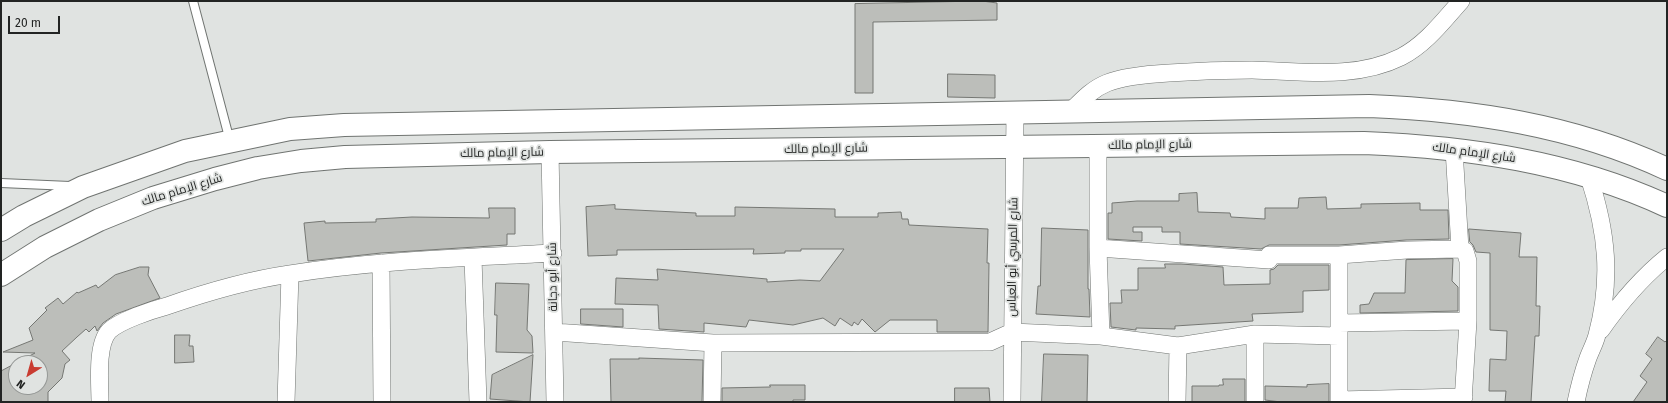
<!DOCTYPE html>
<meta charset="utf-8">
<style>
body{margin:0}
#map{position:relative;width:1668px;height:403px;overflow:hidden;background:#e0e3e1;font-family:"Fira Sans",sans-serif}
canvas{display:block}
.frame{position:absolute;inset:0;border:2px solid #222423;pointer-events:none}
.north{position:absolute;left:8px;top:355px;width:40px;height:40px;box-sizing:border-box;background:#e0e3e1;border:1px solid #949795;border-radius:50%;rotate:217deg;font-size:11px;font-weight:700;line-height:16px;text-align:center;color:#222423}
.north::after{content:'';display:block;margin:auto;width:14px;height:18px;background:#c93c31;clip-path:polygon(50% 0,100% 100%,50% 72%,0 100%)}
.scale{position:absolute;left:8px;top:16px;width:52px;height:18px;box-sizing:border-box;border:2px solid #222423;border-top:0;padding-left:5px;font-size:12px;line-height:14px;white-space:nowrap;color:#222423;-webkit-text-stroke:3px #e0e3e1;paint-order:stroke}
</style>
<div id="map">
<canvas width="1668" height="403"></canvas>
<div class="frame"></div>
<div class="north">N</div>
<div class="scale">20 m</div>
</div>
<script>
const ctx = document.querySelector('canvas').getContext('2d');
ctx.lineJoin = 'round';
function paint(path, color) { ctx.fillStyle = color; ctx.fill(path, 'evenodd'); }
function strokePath(path, color, width, dash) { ctx.strokeStyle = color; ctx.lineWidth = width; ctx.lineCap = dash ? 'butt' : 'round'; ctx.setLineDash(dash || []); ctx.stroke(path); }
function write(font, color, halo, rows, align = 'center') {
  ctx.font = font + ' "Fira Sans",Cairo,sans-serif'; ctx.lineWidth = 3.5; ctx.setLineDash([]); ctx.textBaseline = 'middle'; ctx.strokeStyle = halo; ctx.fillStyle = color; for (const [text, x, y, turn = 0] of rows) {
    ctx.save(); ctx.translate(x, y); ctx.rotate((+turn || 0) * Math.PI / 180); ctx.textAlign = isNaN(turn) ? turn : align; if (halo) ctx.strokeText(text, 0, 0); ctx.fillText(text, 0, 0); ctx.restore();
  }
}
const building = new Path2D(`
 M982,1L997,3V20L873,22V93H855V4Z
 M948,74L995,75V98L948,97Z
 M1197,193L1198,212L1230,213L1231,217L1265,219V208H1298L1299,198L1326,197L1327,209L1361,208V204L1420,203V210H1448L1449,239L1406,240L1339,245H1269L1261,249L1180,244V232H1162V227H1133V232H1142V241L1108,239V213H1112V203L1137,201H1179V194Z
 M615,205V209L696,213V216H735V207L835,209V217H878V213L901,212L902,219H908L909,225L988,229L987,263H989L988,332H937V320H890L875,332L862,319L858,325L854,322L852,326L840,318L835,326L823,318L793,325L749,320L746,327L704,323V332L659,329L658,305L615,304L616,278L658,280L657,269L767,279V282L800,280L820,281L844,249H801V251H785V253L753,254L754,249L617,250V255L588,256L586,207Z
 M489,208H515V234H507V245L381,253L308,261L304,223L325,221V223L376,222V219L412,217L489,218Z
 M1042,228L1088,230V289H1089L1090,317L1036,314L1038,286H1040Z
 M1469,229L1521,233L1519,257H1537L1536,306H1540L1539,336H1535L1531,402H1505L1506,391H1489L1490,359L1506,360L1507,331L1490,330V253L1476,252L1473,245L1470,242Z
 M1453,259L1452,281L1458,287V311L1360,313V305L1369,304L1374,293H1405L1406,260Z
 M1165,264H1181L1223,267L1224,285L1270,284V270L1274,269L1278,265H1329V290L1303,291V312L1252,314L1253,321L1175,326V329L1136,328V330L1111,327L1110,303H1122L1121,290H1138V268H1165Z
 M140,267H149L148,275L160,298L116,314L103,323L97,331L95,326L89,332L86,329L77,337L62,351L70,360L65,364L62,378L48,392V402H1V371L16,363V387H40V363H16L35,353L3,352L33,340L29,328L47,310L45,308L58,298L63,304L77,292L78,293L96,285L98,288L115,275Z
 M496,283L529,284L527,330L532,336L533,353L496,352L497,315H495Z
 M581,309H623V327L581,324Z
 M175,335H190L189,346H193L194,362L175,363Z
 M1658,337L1665,342L1667,340V402H1633L1647,382L1640,376L1652,359L1646,354Z
 M1044,354L1088,355L1087,402H1042Z
 M533,355L530,402L490,399L492,375Z
 M639,358L703,360L702,402H611L610,359H639Z
 M1223,379H1245V402H1192V386H1219V385H1223Z
 M1329,384V402H1281L1265,400V386L1307,387V385Z
 M770,385H805V400H793V402H722V388L770,387Z
 M955,388H989L990,402H955Z`);
const lane = new Path2D(`
 M193,1L230,141
 M1,183L70,186`);
const street = new Path2D(`
 M1071,111C1082,100 1092,89 1107,83C1124,76 1151,74 1169,73C1197,71 1224,70 1252,70C1301,71 1355,80 1401,57C1426,44 1443,21 1461,1
 M1098,145V248L1101,336
 M1454,149L1460,249L1465,251L1468,261V321L1463,402
 M550,152L555,402
 M1098,248L1269,260V255H1339L1407,250L1460,249
 M473,258L478,402
 M381,263L382,402
 M1339,323L1468,321
 M1601,330C1620,303 1641,278 1667,257
 M554,332L713,343L990,342L1012,332L1101,336L1178,346L1255,334L1339,336
 M1339,400L1464,397
 M100,402C100,384 96,345 109,331C119,321 152,310 167,306C207,292 248,280 290,274C377,260 465,258 553,253
 M286,402L290,274
 M712,402L713,343
 M1012,402L1015,112
 M1177,402L1178,346
 M1255,402V334
 M1339,402V255
 M1576,402C1579,387 1583,372 1588,358C1591,350 1595,343 1597,335C1612,279 1607,232 1589,177`);
const secondary = new Path2D(`
 M1,230L24,216L83,187L185,151L290,129L344,125L1369,106C1471,110 1573,125 1667,169
 M1,275L45,247L99,220L153,198L215,179L258,168L301,161L345,157L550,152L1364,143C1468,147 1572,162 1667,206`);
const streetNames = [
 ["شارع الإمام مالك",1150,145,-1],
 ["شارع الإمام مالك",826,149,-1],
 ["شارع الإمام مالك",502,153,-1],
 ["شارع الإمام مالك",1474,153,8],
 ["شارع الإمام مالك",182,190,-17],
 ["شارع المرسي أبو العباس",1013,257,-89],
 ["شارع أبو دجانة",553,277,-91]
];
paint(building, '#bcbeba');
strokePath(building, '#757773', 1);
strokePath(lane, '#707471', 10);
strokePath(street, '#707471', 18);
strokePath(secondary, '#707471', 24);
strokePath(lane, '#fff', 8);
strokePath(street, '#fff', 17);
strokePath(secondary, '#fff', 22);
write('12px', '#222423', '#e0e3e1', streetNames);
</script>
